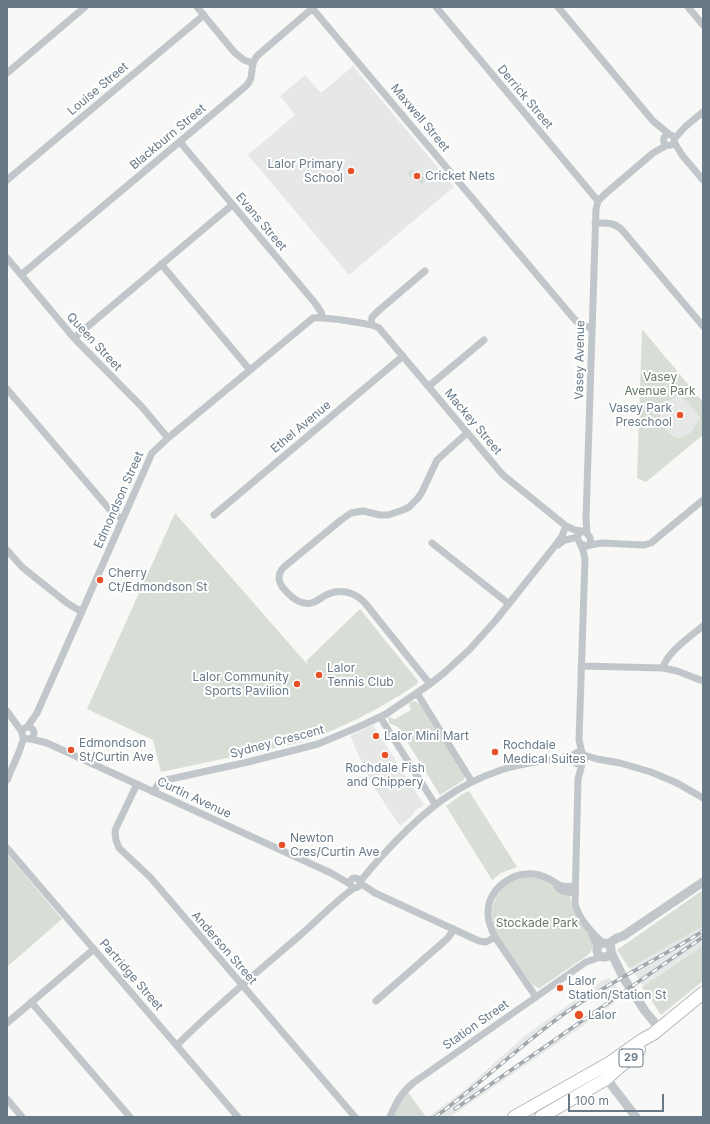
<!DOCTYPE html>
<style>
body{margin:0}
#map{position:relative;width:710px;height:1124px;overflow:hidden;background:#f8f8f6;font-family:Inter,sans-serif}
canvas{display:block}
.frame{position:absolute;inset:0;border:8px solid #677987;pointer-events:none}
.scale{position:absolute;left:568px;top:1094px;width:96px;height:18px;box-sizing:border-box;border:2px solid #677987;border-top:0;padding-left:5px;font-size:12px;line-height:14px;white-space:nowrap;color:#677987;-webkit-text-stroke:3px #fff;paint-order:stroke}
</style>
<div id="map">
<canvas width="710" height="1124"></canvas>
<div class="frame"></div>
<div class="scale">100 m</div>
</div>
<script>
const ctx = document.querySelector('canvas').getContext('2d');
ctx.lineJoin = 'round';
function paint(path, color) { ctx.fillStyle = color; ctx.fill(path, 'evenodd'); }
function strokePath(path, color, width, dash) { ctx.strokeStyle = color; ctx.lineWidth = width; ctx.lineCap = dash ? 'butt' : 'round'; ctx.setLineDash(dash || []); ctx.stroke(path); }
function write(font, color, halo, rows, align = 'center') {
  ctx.font = font + ' Inter,sans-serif'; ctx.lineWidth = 4; ctx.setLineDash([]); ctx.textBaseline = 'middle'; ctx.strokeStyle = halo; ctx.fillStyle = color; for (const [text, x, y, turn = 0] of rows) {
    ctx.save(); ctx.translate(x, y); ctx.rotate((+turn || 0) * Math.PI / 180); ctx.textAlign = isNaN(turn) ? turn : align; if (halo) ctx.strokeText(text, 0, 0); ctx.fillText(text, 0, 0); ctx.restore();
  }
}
const built = new Path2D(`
 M353,66L454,187L349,275L248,155L295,115L280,96L305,75L321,93Z
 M680,392L700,416L690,433L679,438L672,435L664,428L660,413L668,403Z
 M373,725L424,805L414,811L415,813L400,826L371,783L350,736Z
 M703,926V945L643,986L630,967Z
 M610,978L611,980H612L622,996L614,1001L615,1002L600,1014L450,1117H428L463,1091L526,1035L603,980ZM599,992L607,1002L480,1089L478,1085L525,1046L567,1014Z`);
const green = new Path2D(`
 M411,169L426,178L422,184L407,174Z
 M642,329L703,402V435L646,482L637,478ZM680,393L700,417L690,433L679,438C666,435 663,425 660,413L668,403Z
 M175,513L307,664H308L306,661L360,609L418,681L417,684C380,709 341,729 298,743L161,772L153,740L87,709Z
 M414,701L420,704L465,776L464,780L440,795L398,727L389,723L388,717L395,719L411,710L409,703Z
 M469,791L517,867L501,873L492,880L446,806L461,795Z
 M7,854L62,919L7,967Z
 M531,876L543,879L550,883L559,892L570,896C571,902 572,909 575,914C581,926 602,942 588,955L540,988H538L532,984L499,937C495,930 492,922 492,913C492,899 505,881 519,877C522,876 527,876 531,876Z
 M703,890V926L629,968L617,950Z
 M702,946L703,947V981L661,1015L642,987Z
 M408,1092L426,1117H394L399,1105Z`);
const minor = new Path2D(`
 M197,7L235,53L244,60L252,63
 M436,7L598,201
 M558,7L653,121L669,134
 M688,7L703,25
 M312,8L575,320L581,325L592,328
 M7,73L85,7
 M663.5 140a5.5 5.5 0 1 1 11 0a5.5 5.5 0 1 1-11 0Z
 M674,139L686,126L703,112
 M180,142L315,303L321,312L323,318
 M674,142L682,155L703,180
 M7,180L204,15
 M595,223C606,223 614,222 622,230L703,326
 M7,258L74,338L142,407L168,438
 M161,264L250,370
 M21,275L246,86C256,76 248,67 257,56L314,7
 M371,325L372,317L377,312L425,271
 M74,338L232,205
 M429,386L484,340
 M7,389L111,511L122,519
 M214,515L403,356
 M587,533L586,519L596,209L598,201L605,194L653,153L667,145
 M432,543L509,604
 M581,544L588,546L590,545C592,539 589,533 582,531C573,537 580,541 582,548C584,552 584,555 585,559L579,740L582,753
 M558,545L565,540L574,538
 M590,545L602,543L644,545L651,543L703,500
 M7,550L22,567L67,603L82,612
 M581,666L663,668L677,671L703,681
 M663,668C666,653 691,636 703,626
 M430,684L365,603C355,592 340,588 326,595C319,599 313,605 304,603C295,602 279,587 279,578C279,573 281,570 284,567L341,520L351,513L363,511L380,515H388L403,510L409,507L418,498L422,492L437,460L467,433
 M417,693L472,782
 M7,711L22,732
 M380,717L435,804
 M28,726L37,713L152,453L168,438L313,318C322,317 372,323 379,328L503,475L566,526L575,530L581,531
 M22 733a6 6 0 1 1 12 0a6 6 0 1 1-12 0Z
 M31,739L47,743L331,873L350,884
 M573 758a6 6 0 1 1 12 0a6 6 0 1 1-12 0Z
 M584,755L597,759L620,763L651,772L677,783L703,798
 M582,764L578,779L575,904C579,919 591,932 602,942
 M7,780L19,752L24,737
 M137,784L116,828L115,832L116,840L119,848L150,877L355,1117
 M153,792L159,783L166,780L248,762L318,744L363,725L386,714L430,684L444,673L470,649L496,620L554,547L562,536L566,526
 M7,848L238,1117
 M350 883a5 5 0 1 1 10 0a5 5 0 1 1-10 0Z
 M360,882C371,867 381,857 394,843C427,809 456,785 501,770C525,762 550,761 573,755
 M360,883L375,893L479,941L486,942L495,937
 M556,885C561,892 566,892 574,893
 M592,935L597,947
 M536,997L495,937C491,929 488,922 488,913C488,890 511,871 534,874C540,875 546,877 551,880C555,882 558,885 562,886C566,887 571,886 575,886
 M376,1001L448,938L454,929
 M31,1002L130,1117
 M7,1023L94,949
 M177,1045C215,1007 256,973 297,938C316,922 333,903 354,888
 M7,1099L22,1117
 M390,1117C396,1103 401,1093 413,1083L586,962L601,957`);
const tertiary = new Path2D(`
 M597 950a7 7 0 1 1 14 0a7 7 0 1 1-14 0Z
 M608,944L617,938L623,936L703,882
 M611,952L623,977L645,1011L659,1028
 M599,1069L636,1117`);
const primary = new Path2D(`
 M514,1117L611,1062L642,1040L653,1034L703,993
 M541,1117L606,1079L639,1050`);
const rail = new Path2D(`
 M455,1109L703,937
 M435,1117C481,1084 521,1044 568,1011C611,981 659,959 703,931`);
const markers = [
 [351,171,4,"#e65128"],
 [417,176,4,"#e65128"],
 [680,415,4,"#e65128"],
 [100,580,4,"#e65128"],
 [319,675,4,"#e65128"],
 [297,684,4,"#e65128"],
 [376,736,4,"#e65128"],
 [71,750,4,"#e65128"],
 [495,752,4,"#e65128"],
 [385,755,4,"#e65128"],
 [282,845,4,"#e65128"],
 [560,988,4,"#e65128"],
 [579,1015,5,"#e65128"]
];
const shields = [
 [631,1058,24]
];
const shieldNames = [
 ["29",631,1058]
];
const streetNames = [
 ["Louise Street",98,89,-40],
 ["Derrick Street",525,97,50],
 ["Maxwell Street",420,118,50],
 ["Blackburn Street",168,137,-40],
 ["Evans Street",261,222,50],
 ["Queen Street",94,342,47],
 ["Vasey Avenue",580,360,-89],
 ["Mackey Street",473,422,50],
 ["Ethel Avenue",301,427,-40],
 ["Edmondson Street",119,500,-66],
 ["Sydney Crescent",277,742,-15],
 ["Curtin Avenue",194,798,25],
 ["Anderson Street",224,948,49],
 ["Partridge Street",131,975,49],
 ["Station Street",476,1025,-35]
];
const poiNames = [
 ["Lalor Primary",343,164,"right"],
 ["School",343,178,"right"],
 ["Cricket Nets",425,176],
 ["Vasey Park",672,408,"right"],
 ["Preschool",672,422,"right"],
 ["Cherry",108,573],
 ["Ct/Edmondson St",108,587],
 ["Lalor",327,668],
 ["Tennis Club",327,682],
 ["Lalor Community",289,677,"right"],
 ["Sports Pavilion",289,691,"right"],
 ["Lalor Mini Mart",384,736],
 ["Edmondson",79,743],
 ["St/Curtin Ave",79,757],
 ["Rochdale",503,745],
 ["Medical Suites",503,759],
 ["Rochdale Fish",385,768,"center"],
 ["and Chippery",385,782,"center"],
 ["Newton",290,838],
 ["Cres/Curtin Ave",290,852],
 ["Lalor",568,981],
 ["Station/Station St",568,995],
 ["Lalor",588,1015]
];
const parkNames = [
 ["Vasey",660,377],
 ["Avenue Park",660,391],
 ["Stockade Park",537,923]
];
paint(built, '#e6e7e7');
paint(green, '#d8ddd5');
strokePath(primary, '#b3b8bc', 14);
strokePath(minor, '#c1c6ca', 7);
strokePath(tertiary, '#c1c6ca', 9);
strokePath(primary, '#fff', 12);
strokePath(rail, '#a0a8ae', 3.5);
strokePath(rail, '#fff', 2, [6]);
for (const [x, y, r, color] of markers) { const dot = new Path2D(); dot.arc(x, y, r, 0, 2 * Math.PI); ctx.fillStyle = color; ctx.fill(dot); strokePath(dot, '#fff', 1.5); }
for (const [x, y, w] of shields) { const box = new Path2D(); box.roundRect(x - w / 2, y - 9, w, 18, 3); ctx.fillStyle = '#fff'; ctx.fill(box); strokePath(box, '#677987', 1); }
write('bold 11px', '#677987', null, shieldNames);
write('12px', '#677987', '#fff', streetNames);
write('12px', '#677987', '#fff', poiNames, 'left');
write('12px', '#667962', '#fff', parkNames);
</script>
